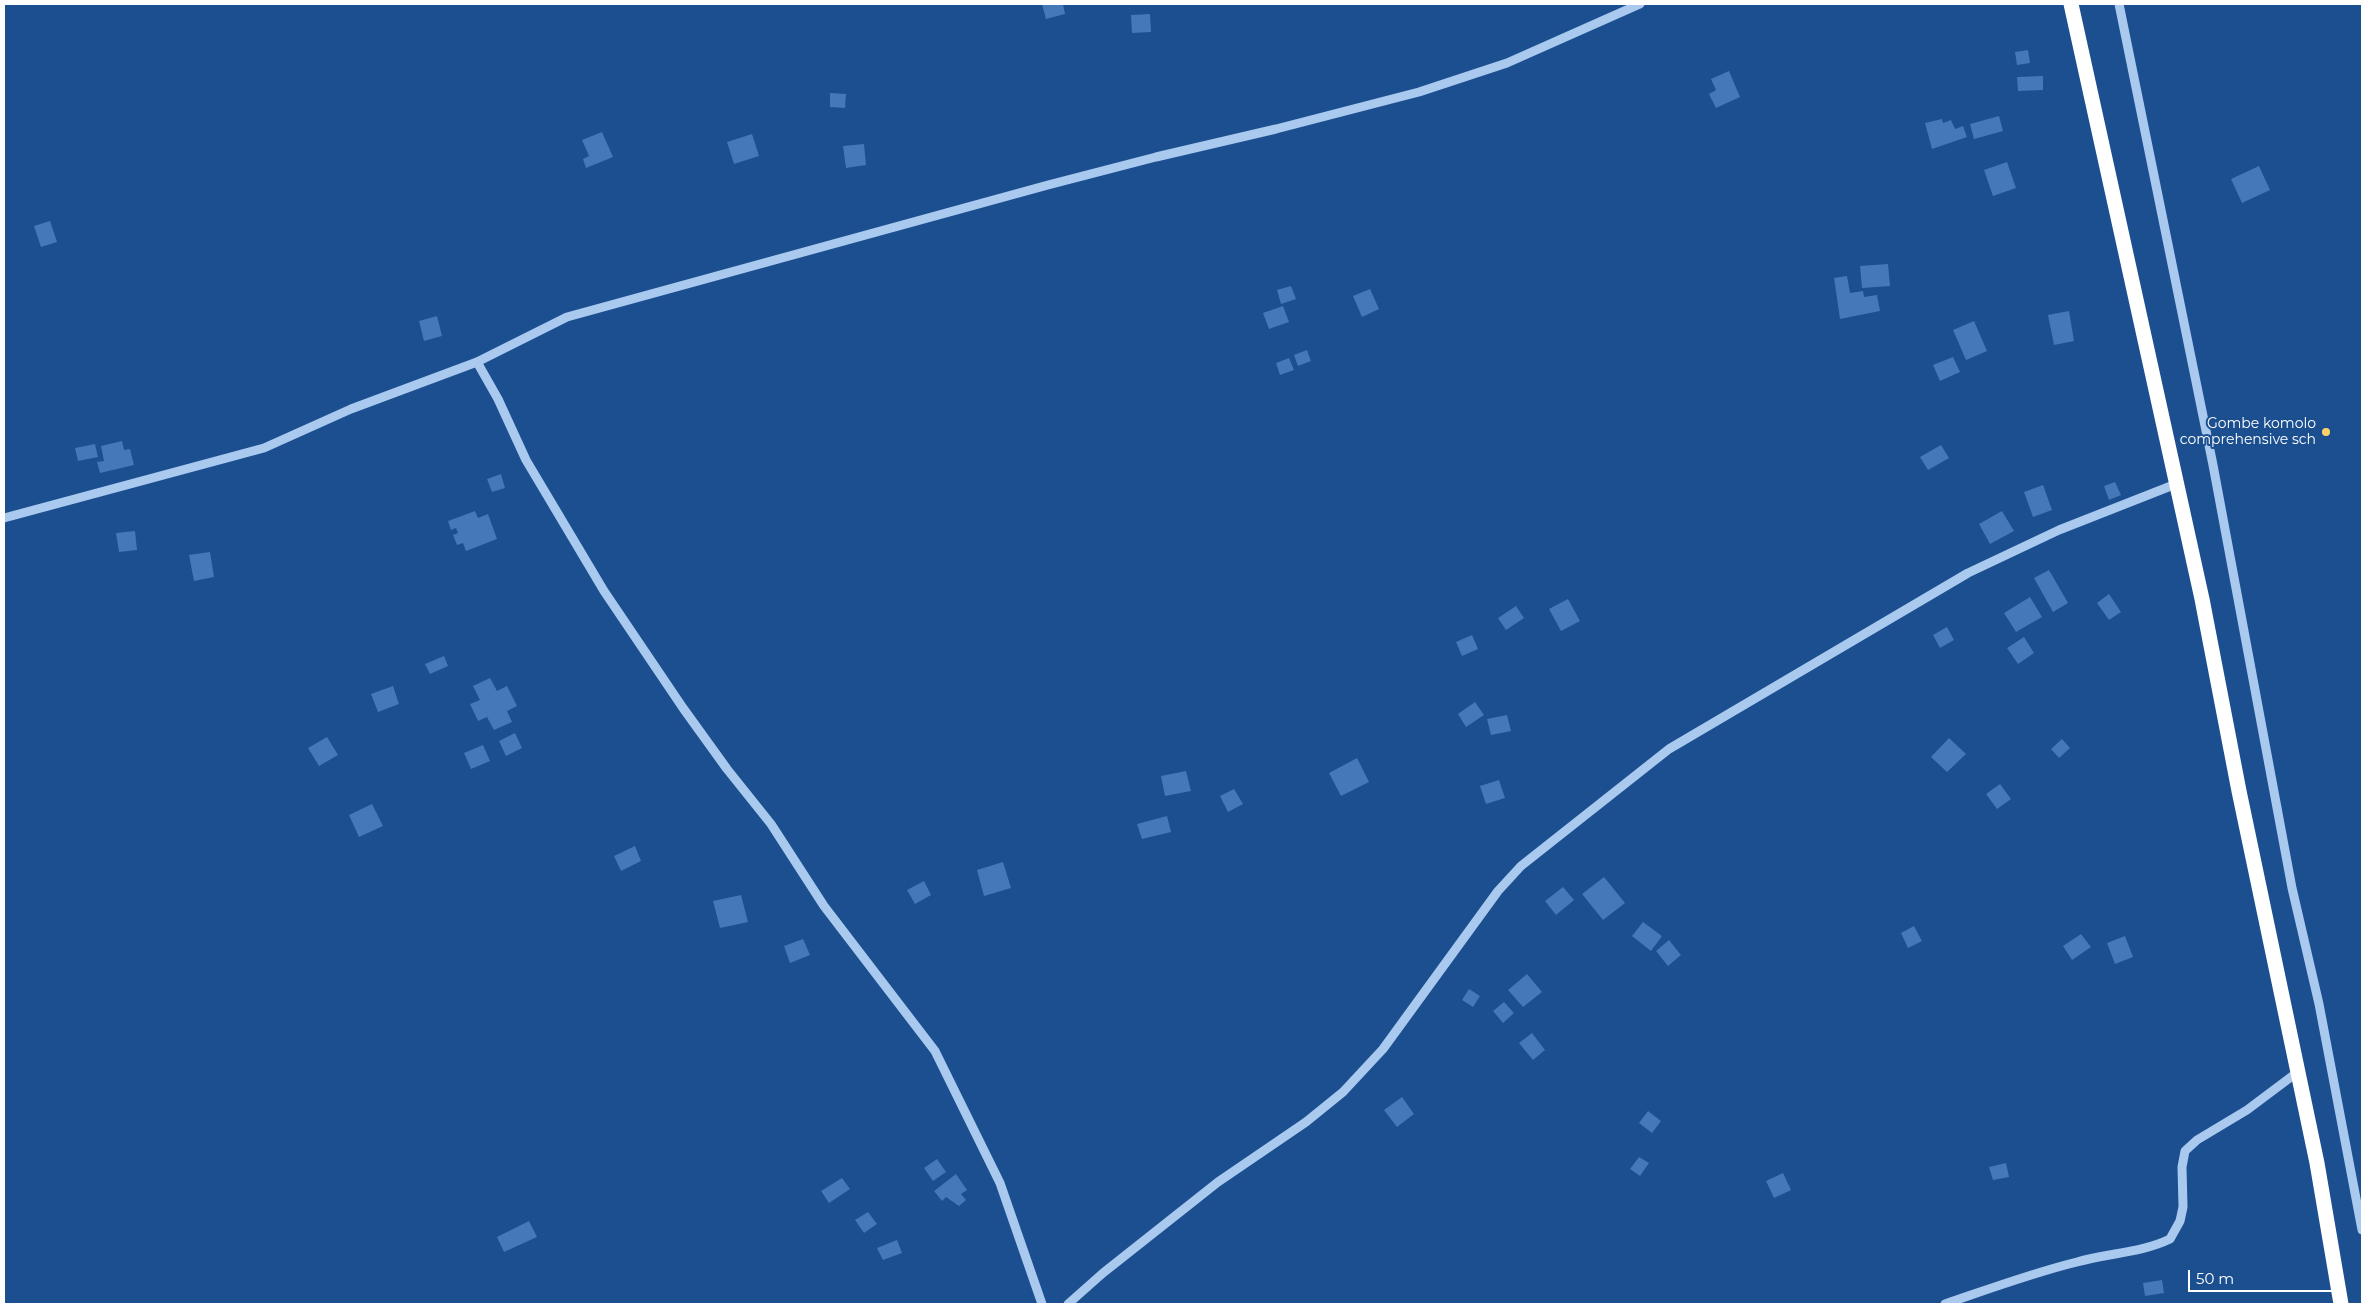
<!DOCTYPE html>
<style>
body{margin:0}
#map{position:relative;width:2366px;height:1308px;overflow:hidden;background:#1b4f8f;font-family:Montserrat,sans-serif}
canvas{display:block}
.frame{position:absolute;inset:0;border:5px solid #fff;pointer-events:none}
.scale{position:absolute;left:2188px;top:1270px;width:155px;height:22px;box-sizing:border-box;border:2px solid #fff;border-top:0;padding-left:6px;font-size:15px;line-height:18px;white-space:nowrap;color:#fff;-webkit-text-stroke:4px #1b4f8f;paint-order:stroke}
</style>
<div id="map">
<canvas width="2366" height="1308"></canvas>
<div class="frame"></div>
<div class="scale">50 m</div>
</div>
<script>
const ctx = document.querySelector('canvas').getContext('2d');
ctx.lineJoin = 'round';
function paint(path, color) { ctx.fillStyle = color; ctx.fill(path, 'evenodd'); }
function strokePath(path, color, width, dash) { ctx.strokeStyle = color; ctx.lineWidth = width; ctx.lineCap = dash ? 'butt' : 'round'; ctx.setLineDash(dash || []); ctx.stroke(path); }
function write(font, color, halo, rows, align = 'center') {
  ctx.font = font + ' Montserrat,sans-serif'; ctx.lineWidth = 4; ctx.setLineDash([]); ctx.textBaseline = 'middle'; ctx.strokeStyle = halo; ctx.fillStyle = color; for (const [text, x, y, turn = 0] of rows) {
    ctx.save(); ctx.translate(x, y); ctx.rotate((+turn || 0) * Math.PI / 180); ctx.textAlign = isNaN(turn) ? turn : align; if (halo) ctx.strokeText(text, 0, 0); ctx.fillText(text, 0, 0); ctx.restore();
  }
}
const building = new Path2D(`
 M1042,4H1063L1065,14L1046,19Z
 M1150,14L1151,32L1132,33L1131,15Z
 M2028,50L2030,63L2017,65L2015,52Z
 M1729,71L1740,97L1716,108L1709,94L1716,90L1711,79Z
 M2043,76V90L2018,91L2017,77Z
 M830,93L846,94L845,108L830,107Z
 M1999,116L2003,131L1974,139L1970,124Z
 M1942,119L1943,123L1951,120L1955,129L1963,126L1967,137L1932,149L1925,123Z
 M602,132L613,157L586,168L583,159L589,156L582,140Z
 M752,134L759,156L734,164L727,142Z
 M864,144L866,165L846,168L843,146Z
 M2007,162L2016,188L1993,196L1984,170Z
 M2259,166L2270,190L2242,203L2231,179Z
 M50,221L57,242L41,247L34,226Z
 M1888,264L1890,286L1862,288L1860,266Z
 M1847,276L1850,293L1863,291L1864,297L1877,295L1880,311L1840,319L1834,278Z
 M1291,286L1296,299L1281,304L1277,290Z
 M1370,289L1379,309L1362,317L1353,296Z
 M1283,306L1289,322L1269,329L1263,313Z
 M2069,311L2074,341L2054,345L2048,315Z
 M437,316L442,336L424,341L419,321Z
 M1974,321L1987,351L1966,360L1953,330Z
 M1307,350L1311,361L1298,366L1294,355Z
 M1953,357L1960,372L1940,381L1933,365Z
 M1289,358L1294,370L1280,375L1276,363Z
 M122,441L124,450L130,449L134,465L100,473L97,462L104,461L101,446Z
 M95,444L98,457L78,461L75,448Z
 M1941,445L1949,458L1928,470L1920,457Z
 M501,474L505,488L492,492L487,479Z
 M2115,482L2121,495L2109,500L2104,486Z
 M2043,485L2052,510L2033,517L2024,492Z
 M475,511L478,518L488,514L497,539L466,551L463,543L457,545L453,535L458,533L456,528L451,530L448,521Z
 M2002,511L2014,531L1990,544L1979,524Z
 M135,531L137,550L119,552L116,533Z
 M210,552L214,577L194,581L189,555Z
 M2049,570L2068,603L2053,612L2034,578Z
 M2109,594L2121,612L2109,620L2097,603Z
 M2030,597L2042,617L2016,632L2004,613Z
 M1568,599L1580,621L1561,631L1549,609Z
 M1516,606L1524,618L1506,630L1498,618Z
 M1947,627L1954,640L1940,648L1933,635Z
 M1472,635L1478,649L1462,656L1456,642Z
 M2024,637L2034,653L2018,664L2007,648Z
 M444,656L448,666L430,674L425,664Z
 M490,678L497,691L507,686L517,706L507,711L512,722L494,730L487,717L478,721L470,704L480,700L473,686Z
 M393,686L399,704L378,712L371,694Z
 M1475,702L1484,715L1466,727L1458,714Z
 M1507,715L1511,731L1491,735L1487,719Z
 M515,733L522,748L506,756L499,741Z
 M327,737L338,755L319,766L308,748Z
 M1949,738L1966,754L1947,772L1931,757Z
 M2062,739L2070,748L2059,758L2051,749Z
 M483,745L490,761L471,769L464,753Z
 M1357,758L1369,782L1341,796L1329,773Z
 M1186,771L1191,791L1165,796L1161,776Z
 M1499,780L1505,798L1486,804L1480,786Z
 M2000,784L2011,799L1997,809L1986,794Z
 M1234,789L1243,804L1228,812L1220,796Z
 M372,804L383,826L359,837L349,815Z
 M1167,816L1171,832L1142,839L1137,824Z
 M635,846L641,861L621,871L614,856Z
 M1003,862L1011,888L984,896L977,870Z
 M1604,877L1625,903L1603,920L1582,894Z
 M924,881L931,895L915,904L907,890Z
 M1563,887L1574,900L1556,915L1545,901Z
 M741,895L748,922L720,928L713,901Z
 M1643,922L1662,936L1651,951L1632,936Z
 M1914,926L1922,941L1908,948L1901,933Z
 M2081,934L2091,947L2072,960L2063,946Z
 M2125,936L2133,957L2115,964L2107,943Z
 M803,939L810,955L790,963L784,946Z
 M1669,940L1681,955L1668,966L1656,951Z
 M1527,974L1542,992L1523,1007L1508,990Z
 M1469,989L1480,996L1473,1007L1462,1000Z
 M1504,1002L1514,1013L1503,1023L1493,1011Z
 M1532,1033L1545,1050L1533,1060L1519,1043Z
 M1402,1097L1414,1114L1397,1127L1384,1110Z
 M1648,1111L1661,1121L1652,1133L1639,1123Z
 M1639,1157L1649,1163L1640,1176L1630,1169Z
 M937,1159L946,1172L933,1181L924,1168Z
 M2006,1163L2009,1177L1993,1180L1989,1167Z
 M1783,1173L1791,1190L1774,1198L1766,1181Z
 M956,1174L967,1190L961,1194L966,1200L959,1206L946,1197L942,1201L934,1191Z
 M842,1178L850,1189L829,1203L821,1191Z
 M868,1212L877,1224L864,1233L855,1220Z
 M529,1221L537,1237L504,1252L497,1237Z
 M897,1240L902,1253L883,1260L877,1248Z
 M2162,1280L2164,1293L2145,1296L2143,1283Z`);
const minor = new Path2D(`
 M2119,4L2213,465L2292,888L2319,1004L2362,1230
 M477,362L498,399L526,460L604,591L683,708L727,769L771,824L824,906L935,1051L1000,1183L1042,1304
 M4,518L264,448L351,409L477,362L567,317L1048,185L1156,157L1276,129L1419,92L1507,63L1640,4
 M1068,1304L1103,1273L1218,1182L1306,1122L1343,1092L1383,1049L1498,891L1521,866L1669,749L1968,573L2059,530L2176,484
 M1945,1304C1989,1289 2032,1273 2077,1262C2108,1253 2141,1253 2170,1239L2180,1221L2183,1207L2182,1167L2185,1151L2197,1140L2247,1110L2299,1071`);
const highway = new Path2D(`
 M2071,4L2202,599L2239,791L2317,1163L2341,1304`);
const markers = [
 [2326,432,5,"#ffd166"]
];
const poiNames = [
 ["Gombe komolo",2316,424],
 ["comprehensive sch",2316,440]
];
paint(building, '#4478b7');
strokePath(minor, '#a9c9ee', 9);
strokePath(highway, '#fff', 15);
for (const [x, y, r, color] of markers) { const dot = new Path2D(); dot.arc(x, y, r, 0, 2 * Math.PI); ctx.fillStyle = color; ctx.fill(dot); strokePath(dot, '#1b4f8f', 2); }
write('14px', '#fff', '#1b4f8f', poiNames, 'right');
</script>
